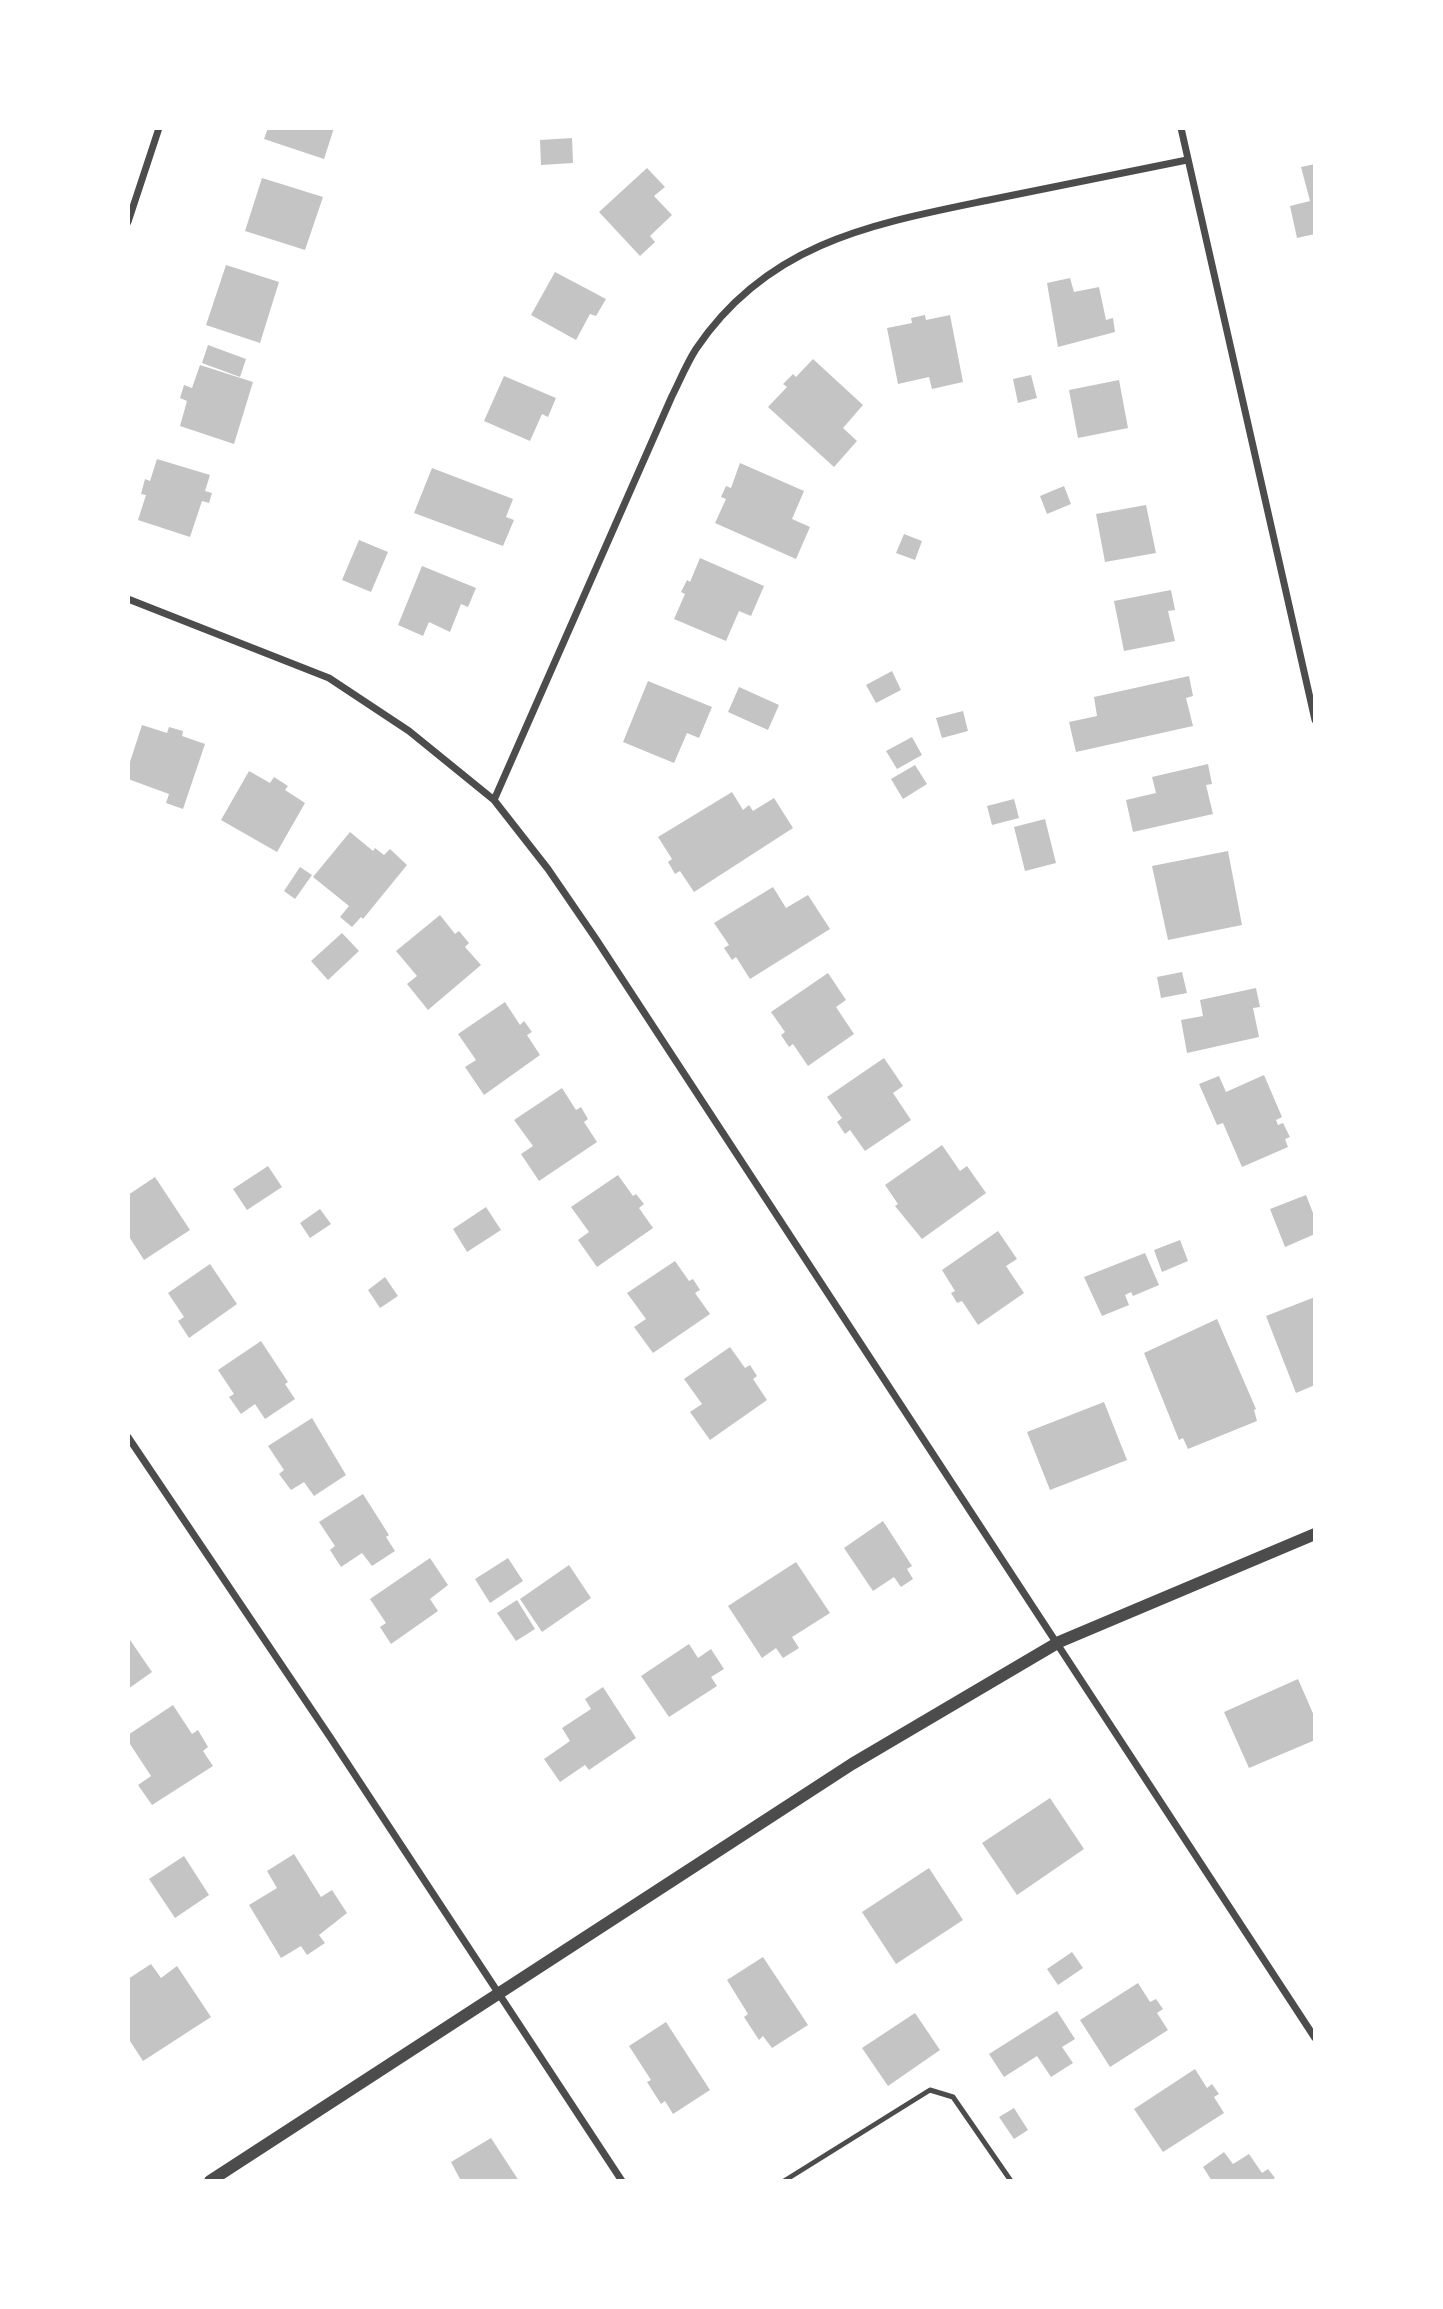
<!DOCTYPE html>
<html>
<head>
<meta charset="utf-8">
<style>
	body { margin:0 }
	#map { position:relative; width:1443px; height:2309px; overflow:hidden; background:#fff; font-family:Georgia,serif }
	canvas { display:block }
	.frame { position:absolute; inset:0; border:130px solid #fff; pointer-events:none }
</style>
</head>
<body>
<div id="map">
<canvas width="1443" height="2309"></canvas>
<div class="frame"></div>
</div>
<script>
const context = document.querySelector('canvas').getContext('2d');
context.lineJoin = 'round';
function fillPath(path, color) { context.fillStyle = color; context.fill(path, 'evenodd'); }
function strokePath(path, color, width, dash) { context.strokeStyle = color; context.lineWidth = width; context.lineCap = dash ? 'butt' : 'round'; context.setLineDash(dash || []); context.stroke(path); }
const building = new Path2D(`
	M268 128H334L324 159 264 139Z
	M572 138 573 163 541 165 540 140Z
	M1315 164V234L1297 238 1290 206 1310 201 1301 167Z
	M647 168 665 187 654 196 672 215 650 236 655 242 640 256 599 212Z
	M262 178 323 197 305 250 245 231Z
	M226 265 279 282 260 343 206 325Z
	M555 272 606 299 596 316 590 314 576 340 531 315Z
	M1070 278 1074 292 1099 287 1106 320 1113 318 1115 332 1058 347 1047 283Z
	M925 315 926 320 950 315 963 382 932 389 929 377 898 384 887 328 912 323 911 318Z
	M208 345 246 359 240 377 202 363Z
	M813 359 863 405 843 428 857 441 834 467 768 407 787 387 783 384 793 374 796 377Z
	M200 365 253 382 234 444 180 426 187 401 180 398 184 385 192 388Z
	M1031 375 1037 398 1018 403 1013 379Z
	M504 376 556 398 548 417 542 414 530 441 484 421Z
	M1119 380 1128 428 1078 438 1069 390Z
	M157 459 210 475 205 491 212 493 209 503 202 501 190 537 138 520 146 495 141 494 145 479 150 481Z
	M740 463 804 491 792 519 810 527 796 559 715 523 726 499 721 497 726 486 731 488Z
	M432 468 513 499 506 517 514 520 503 546 414 513Z
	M1064 486 1071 504 1047 514 1040 496Z
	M1146 505 1156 553 1105 562 1096 514Z
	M904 534 922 541 915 560 896 553Z
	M359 540 388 552 371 592 342 580Z
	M700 558 764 586 751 616 739 611 726 641 674 619 685 594 681 592 687 580 690 582Z
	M422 566 476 588 468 607 461 604 450 632 429 622 423 636 398 625Z
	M1171 590 1175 610 1168 611 1175 641 1124 651 1114 601Z
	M892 671 901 690 876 703 866 685Z
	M1189 676 1193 696 1186 698 1193 726 1076 752 1069 722 1097 716 1094 697Z
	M648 681 712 707 699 738 687 733 674 763 623 742Z
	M739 687 779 705 768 730 728 712Z
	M963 711 968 731 942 738 936 718Z
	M142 725 167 733 169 727 183 731 182 736 205 744 183 809 166 803 169 794 128 779V768Z
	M912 737 922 755 897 769 886 751Z
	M1208 764 1212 784 1206 785 1213 814 1133 832 1126 800 1156 793 1152 777Z
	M915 765 927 784 903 799 891 779Z
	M249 771 270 783 274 777 288 786 285 790 305 803 277 852 221 820Z
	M732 792 743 810 749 805 753 811 774 798 793 828 694 892 680 871 675 874 668 862 672 859 658 837Z
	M1014 799 1019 818 992 825 987 806Z
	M1045 819 1056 863 1025 871 1014 827Z
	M350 832 373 851 375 848 384 855 390 849 407 865 363 919 361 917 352 927 340 917 349 906 313 877Z
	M1228 851 1242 925 1168 940 1152 866Z
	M300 867 312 875 295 899 284 891Z
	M773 887 786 908 808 895 830 929 750 979 736 957 732 960 724 948 729 945 714 923Z
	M440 915 455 934 459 931 469 943 465 947 481 965 428 1010 407 984 417 976 396 951Z
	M342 933 359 951 328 980 311 961Z
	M1182 972 1187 993 1161 998 1157 977Z
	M828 973 846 1000 836 1007 854 1034 808 1066 793 1044 789 1047 781 1035 785 1032 771 1012Z
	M1256 988 1260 1007 1253 1008 1259 1037 1187 1053 1181 1020 1203 1016 1200 1000Z
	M505 1002 520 1025 524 1021 532 1032 527 1035 540 1055 484 1095 465 1067 476 1060 458 1034Z
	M884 1058 903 1086 893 1093 911 1120 865 1151 850 1130 845 1134 837 1122 842 1118 827 1097Z
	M1264 1075 1282 1117 1276 1120 1278 1125 1283 1123 1290 1137 1285 1139 1288 1147 1242 1167 1223 1123 1217 1125 1199 1084 1219 1076 1226 1092Z
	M562 1088 576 1110 581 1107 588 1119 584 1122 597 1142 539 1181 521 1154 533 1146 514 1120Z
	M942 1145 960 1171 967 1166 986 1193 922 1239 895 1206 898 1204 885 1185Z
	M268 1166 282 1187 247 1210 233 1189Z
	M618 1175 633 1196 636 1194 644 1204 639 1208 653 1228 597 1267 578 1240 589 1232 571 1207Z
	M155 1177 190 1230 144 1260 128 1235V1195Z
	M1306 1195 1315 1218V1234L1285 1247 1270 1209Z
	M486 1207 501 1230 467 1252 453 1229Z
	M320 1209 331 1224 310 1238 300 1223Z
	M998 1231 1017 1259 1006 1266 1024 1293 978 1325 962 1301 957 1303 951 1293 955 1291 942 1270Z
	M1180 1240 1188 1261 1162 1272 1154 1250Z
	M1145 1253 1159 1285 1133 1296 1131 1292 1125 1295 1129 1305 1102 1316 1084 1277Z
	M675 1261 689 1281 693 1279 700 1290 695 1293 710 1314 653 1353 634 1327 646 1319 627 1293Z
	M210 1264 237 1304 189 1338 178 1321 184 1317 168 1293Z
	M385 1277 398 1296 380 1308 368 1290Z
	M1315 1297V1385L1296 1393 1266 1316Z
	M1217 1319 1256 1409 1254 1410 1257 1421 1188 1449 1183 1438 1179 1440 1144 1353Z
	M261 1341 288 1382 285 1384 295 1399 265 1419 255 1404 241 1414 229 1397 234 1394 218 1370Z
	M730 1347 745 1368 750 1365 757 1376 753 1379 767 1400 710 1440 690 1412 702 1404 684 1379Z
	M1104 1402 1127 1460 1050 1490 1027 1432Z
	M312 1418 346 1475 314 1496 304 1482 291 1490 279 1474 284 1470 268 1446Z
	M363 1494 389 1535 386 1537 395 1551 372 1566 362 1553 341 1567 330 1550 335 1546 319 1522Z
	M883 1521 912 1566 907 1569 913 1579 901 1587 894 1577 873 1591 844 1548Z
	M430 1558 448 1585 430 1599 438 1611 391 1644 380 1627 386 1623 370 1599Z
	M508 1558 523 1581 490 1603 475 1579Z
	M796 1562 830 1613 792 1637 799 1648 783 1658 776 1648 762 1658 728 1606Z
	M569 1565 591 1598 542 1632 520 1599Z
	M517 1600 535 1629 516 1641 497 1613Z
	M128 1637 152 1672 128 1689Z
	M689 1644 698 1658 711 1649 724 1669 711 1677 717 1686 669 1717 641 1676Z
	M1298 1679 1315 1718V1740L1249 1768 1224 1712Z
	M603 1687 636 1738 589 1770 585 1765 560 1782 544 1759 570 1741 562 1728 591 1709 585 1699Z
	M173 1705 192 1734 198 1730 208 1747 203 1751 213 1766 152 1805 138 1785 151 1776 128 1741V1735Z
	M1050 1798 1084 1849 1017 1895 982 1843Z
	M294 1854 321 1897 332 1890 347 1913 319 1935 325 1943 307 1955 301 1946 281 1958 249 1905 277 1888 267 1871Z
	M184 1856 209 1895 175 1918 149 1879Z
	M929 1868 963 1920 896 1964 862 1912Z
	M1072 1952 1083 1968 1058 1985 1047 1969Z
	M763 1957 808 2025 772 2048 763 2036 759 2040 744 2017 748 2014 727 1980Z
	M151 1964 161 1978 177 1966 211 2017 143 2061 128 2038V1979Z
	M1138 1983 1150 2002 1156 1999 1163 2009 1157 2013 1168 2030 1110 2067 1080 2020Z
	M1057 2011 1075 2039 1062 2047 1073 2063 1051 2077 1037 2056 1004 2077 989 2054Z
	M915 2013 940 2050 888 2086 862 2048Z
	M666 2022 710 2090 673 2114 665 2101 661 2104 647 2082 651 2080 629 2046Z
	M1195 2069 1207 2088 1212 2084 1219 2094 1214 2097 1224 2113 1163 2152 1134 2109Z
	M1014 2108 1028 2130 1014 2139 999 2117Z
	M491 2138 519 2181H461L451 2162Z
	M1224 2152 1233 2164 1249 2154 1262 2173 1268 2169 1275 2178 1271 2181H1212L1203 2167Z`);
const service = new Path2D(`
	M784 2181 930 2090 953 2097 1011 2181`);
const minor = new Path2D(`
	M1181 128 1315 720
	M128 222 159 128
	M128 599 329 678 409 731 494 800 548 869 596 939 1315 2038
	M494 800 672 396C680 380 687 363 696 349 768 242 873 224 989 200 1055 187 1121 173 1187 160
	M128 1437 330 1737 622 2181`);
const tertiary = new Path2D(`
	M210 2181 852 1764 1059 1642 1315 1534`);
fillPath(building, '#c4c4c4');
strokePath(service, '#4c4c4c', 5);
strokePath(minor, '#4c4c4c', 7);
strokePath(tertiary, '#4c4c4c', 12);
</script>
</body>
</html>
